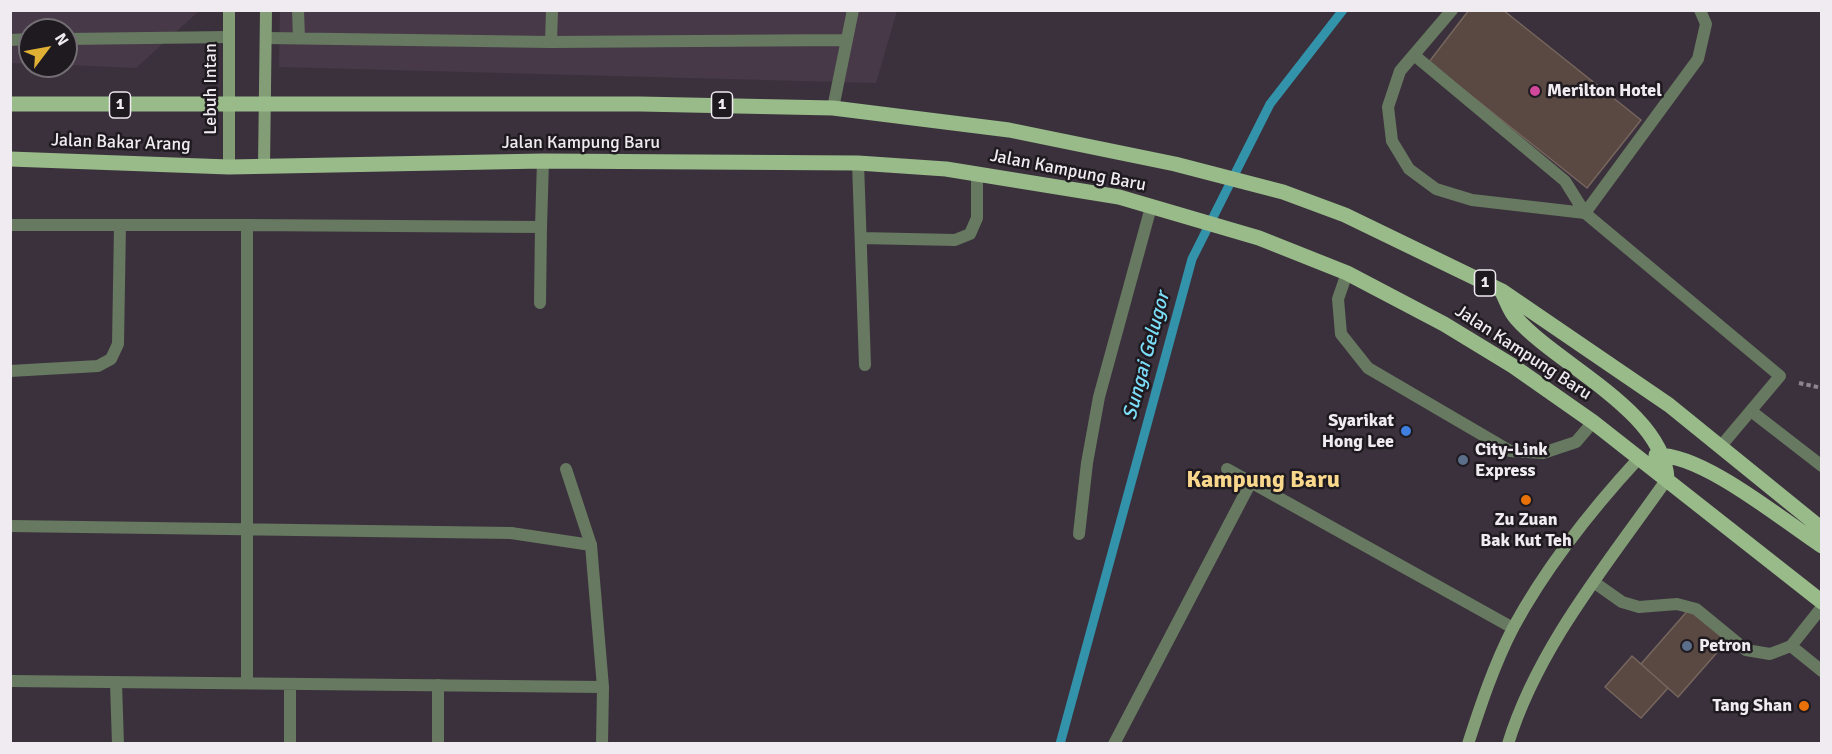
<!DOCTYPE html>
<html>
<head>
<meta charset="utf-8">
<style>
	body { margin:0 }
	#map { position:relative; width:1832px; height:754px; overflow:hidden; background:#3b313c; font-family:Signika,sans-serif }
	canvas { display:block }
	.frame { position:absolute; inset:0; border:12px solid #f0eaf1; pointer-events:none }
	.north { position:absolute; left:18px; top:18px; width:60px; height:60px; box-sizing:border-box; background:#1f1a20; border:2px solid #736d74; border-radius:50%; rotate:58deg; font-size:16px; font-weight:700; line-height:24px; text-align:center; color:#f0eaf1 }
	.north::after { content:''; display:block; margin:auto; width:21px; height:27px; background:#e0b034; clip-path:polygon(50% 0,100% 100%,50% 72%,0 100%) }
</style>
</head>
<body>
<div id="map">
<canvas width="1832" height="754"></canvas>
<div class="frame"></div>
<div class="north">N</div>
</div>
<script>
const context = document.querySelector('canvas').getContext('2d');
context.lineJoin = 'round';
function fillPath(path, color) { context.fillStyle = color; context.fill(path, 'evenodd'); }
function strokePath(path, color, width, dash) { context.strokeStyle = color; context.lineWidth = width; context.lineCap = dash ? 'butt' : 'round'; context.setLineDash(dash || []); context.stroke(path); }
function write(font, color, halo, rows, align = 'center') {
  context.font = font + ' Signika,sans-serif'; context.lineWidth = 5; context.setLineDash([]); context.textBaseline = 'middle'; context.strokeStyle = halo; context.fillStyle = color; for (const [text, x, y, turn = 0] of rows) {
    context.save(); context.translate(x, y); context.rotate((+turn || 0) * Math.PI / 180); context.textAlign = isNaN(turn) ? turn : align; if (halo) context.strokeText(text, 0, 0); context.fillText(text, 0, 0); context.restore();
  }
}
const built = new Path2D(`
	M11 11H199L136 68 66 65V30H30V64L11 63Z
	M280 11H897L876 83 279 67Z`);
const stream = new Path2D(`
	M1060 744 1192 259 1270 104 1343 10`);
const building = new Path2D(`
	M1469 10H1503L1641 120 1587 188 1429 62Z
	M1690 608 1728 640 1678 697 1641 664Z
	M1632 656 1668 688 1641 718 1605 687Z`);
const path = new Path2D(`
	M1799 383 1822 388`);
const lane = new Path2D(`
	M1452 10 1400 71 1388 107 1392 141 1409 169 1436 189 1472 200 1585 213
	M1414 55 1565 181 1585 213
	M858 163 865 365
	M1585 213 1698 59 1706 24 1700 10
	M10 225H247
	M861 238 955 240 970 234 977 218V174
	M1347 273 1338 299 1341 334 1368 368 1510 451 1543 453 1576 442 1593 422
	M540 303 541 227
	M10 371 98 366 111 359 118 344 120 225
	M1751 411 1822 466
	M511 533 591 545
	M1079 534 1087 463 1099 397 1151 207
	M1595 583 1622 602 1639 607 1677 604 1696 609 1746 650 1770 654 1791 646
	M116 683 118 744
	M438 685V744`);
const street = new Path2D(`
	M298 10 299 38
	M267 38 551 42 844 40
	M66 39 229 37
	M10 40 30 39
	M551 42 552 10
	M833 108 853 10
	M1585 213 1780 376 1721 446
	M566 469 591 545 603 687 602 744
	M1227 469 1513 628
	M10 526 511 533
	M1822 607 1791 646 1822 671
	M10 681 603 687
	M247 683V225L541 227 543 161
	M290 684V744
	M1114 744 1251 482`);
const secondary = new Path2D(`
	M229 10V167
	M264 166 266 10
	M1468 744C1481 704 1494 665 1513 628 1546 567 1592 509 1639 458
	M1508 744C1538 646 1609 562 1667 479`);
const primary = new Path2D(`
	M10 104H640L833 108 1009 130 1175 164 1283 192 1345 215 1502 291 1669 405 1822 529
	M10 159 229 167 543 161 858 163 946 169 1119 197 1259 238 1347 273 1444 324 1513 366 1593 422 1822 602
	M1503 294C1507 302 1510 312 1516 318 1557 365 1664 411 1667 479
	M1656 455C1703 454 1781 519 1822 546`);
const markers = [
	[1535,91,6,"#d1479c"],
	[1406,431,6,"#3f7fe0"],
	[1463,460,6,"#5c6f8a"],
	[1526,500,6,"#e8710a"],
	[1687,646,6,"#5c6f8a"],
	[1804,706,6,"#e8710a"]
];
const shields = [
	[120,105,21],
	[722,105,21],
	[1485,283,21]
];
const shieldNames = [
	["1",120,105],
	["1",722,105],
	["1",1485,283]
];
const streetNames = [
	["Lebuh Intan",211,89,-90],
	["Jalan Bakar Arang",121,143,2],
	["Jalan Kampung Baru",581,143],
	["Jalan Kampung Baru",1068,171,11],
	["Jalan Kampung Baru",1523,353,33]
];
const poiNames = [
	["Merilton Hotel",1547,91],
	["Syarikat",1394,421,"right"],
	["Hong Lee",1394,442,"right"],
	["City-Link",1475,450],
	["Express",1475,471],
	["Zu Zuan",1526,520,"center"],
	["Bak Kut Teh",1526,541,"center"],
	["Petron",1699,646],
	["Tang Shan",1792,706,"right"]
];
const waterNames = [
	["Sungai Gelugor",1147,356,-75]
];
const districtNames = [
	["Kampung Baru",1263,481]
];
fillPath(built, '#473948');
strokePath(stream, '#3293ab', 9);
fillPath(building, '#594942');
strokePath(building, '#76665e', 1.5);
strokePath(path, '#8d848e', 4, [4.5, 3]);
strokePath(lane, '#677960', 12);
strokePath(street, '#677960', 12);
strokePath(secondary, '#839e77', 12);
strokePath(primary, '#98bb89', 15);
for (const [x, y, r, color] of markers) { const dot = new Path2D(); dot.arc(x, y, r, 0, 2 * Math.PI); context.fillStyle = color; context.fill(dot); strokePath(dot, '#1f1a20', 2); }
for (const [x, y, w] of shields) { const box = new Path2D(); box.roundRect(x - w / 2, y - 13, w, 26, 4.5); context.fillStyle = '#1f1a20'; context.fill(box); strokePath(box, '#f0eaf1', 1.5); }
write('bold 16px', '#f0eaf1', null, shieldNames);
write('18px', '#f0eaf1', '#1f1a20', streetNames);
write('bold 18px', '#f0eaf1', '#1f1a20', poiNames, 'left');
write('italic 20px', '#7cdef8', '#1f1a20', waterNames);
write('bold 24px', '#f9d88d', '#1f1a20', districtNames);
</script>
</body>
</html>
